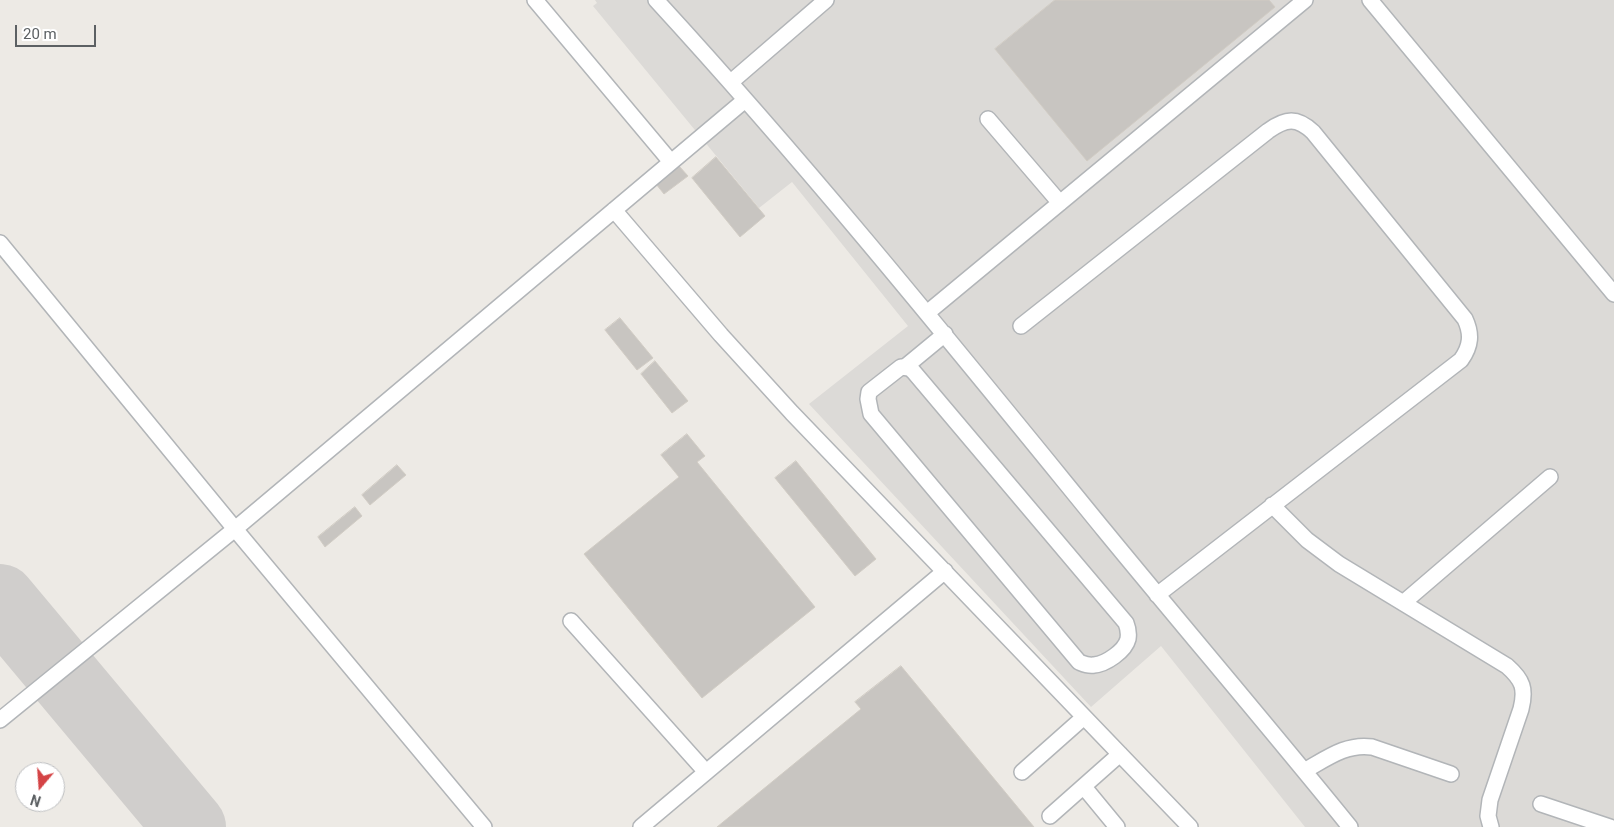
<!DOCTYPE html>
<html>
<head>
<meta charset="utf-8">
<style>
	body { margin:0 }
	#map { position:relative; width:1614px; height:827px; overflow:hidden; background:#edeae5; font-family:Roboto,sans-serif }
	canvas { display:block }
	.north { position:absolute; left:15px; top:762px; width:50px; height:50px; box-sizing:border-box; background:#fff; border:1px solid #bebfc1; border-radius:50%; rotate:198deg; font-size:14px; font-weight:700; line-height:20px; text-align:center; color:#5c6063 }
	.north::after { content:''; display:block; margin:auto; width:18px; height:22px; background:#d44345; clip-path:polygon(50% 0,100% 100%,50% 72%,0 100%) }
	.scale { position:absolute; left:15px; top:25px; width:81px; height:22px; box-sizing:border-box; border:2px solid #5c6063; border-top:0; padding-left:6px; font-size:15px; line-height:18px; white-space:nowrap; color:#5c6063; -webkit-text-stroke:4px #fff; paint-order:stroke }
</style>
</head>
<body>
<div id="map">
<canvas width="1614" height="827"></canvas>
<div class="north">N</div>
<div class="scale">20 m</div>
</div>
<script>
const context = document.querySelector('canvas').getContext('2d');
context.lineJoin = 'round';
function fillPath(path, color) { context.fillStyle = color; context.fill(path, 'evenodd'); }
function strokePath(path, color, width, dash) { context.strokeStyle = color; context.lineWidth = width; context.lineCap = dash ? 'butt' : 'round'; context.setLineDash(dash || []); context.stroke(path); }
const industrial = new Path2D(`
	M595 0H1614V827H1305L1161 646 1091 707 809 404 908 326 792 182 759 208 593 6 597 3Z`);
const taxiway = new Path2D(`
	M0 600 190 827`);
const building = new Path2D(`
	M1055 0H1269L1275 7 1087 161 995 49Z
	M716 157 765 216 740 237 692 178Z
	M679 166 688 176 664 194 656 184Z
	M620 318 653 358 637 370 605 330Z
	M655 361 688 401 672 413 641 374Z
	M687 434 705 456 697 462 815 607 702 698 584 554 679 477 661 455Z
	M796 461 876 559 855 576 775 478Z
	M397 465 406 475 370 505 362 495Z
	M355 507 362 516 325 547 318 537Z
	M901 666 1034 827H717L861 709 855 702Z`);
const lane = new Path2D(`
	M535 0 671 162
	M656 0C813 171 958 351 1104 530 1186 630 1269 727 1350 827
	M1370 0 1614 294
	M731 82 826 0
	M988 119 1060 203
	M614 210 721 335 792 413 1190 827
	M0 243 235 529 484 827
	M927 313 1305 0
	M1021 326 1268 131C1286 118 1297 117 1313 132L1465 319C1472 334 1471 346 1461 360L1157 595
	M901 367 909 368 913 371 1126 623C1128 628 1129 633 1128 639 1125 651 1106 664 1094 665 1088 666 1084 664 1079 662L871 414 868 399 869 392Z
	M905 367 945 334
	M1272 505 1307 540 1339 564 1507 666C1523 680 1526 689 1521 709L1490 800 1488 816 1491 827
	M1403 603 1550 477
	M571 621 706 772
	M0 720 235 529 745 100
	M1304 771C1326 759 1346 743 1372 747L1451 774
	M1022 772 1084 717
	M1084 787 1117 827
	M1541 804 1610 827
	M1050 816 1120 754
	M641 827 945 571`);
fillPath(industrial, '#dcdad7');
strokePath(taxiway, '#d0cecc', 72);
fillPath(building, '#c8c5c1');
strokePath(building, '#d1ccc4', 1);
strokePath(lane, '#b2b5b8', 18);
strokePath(lane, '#fff', 15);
</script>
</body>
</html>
